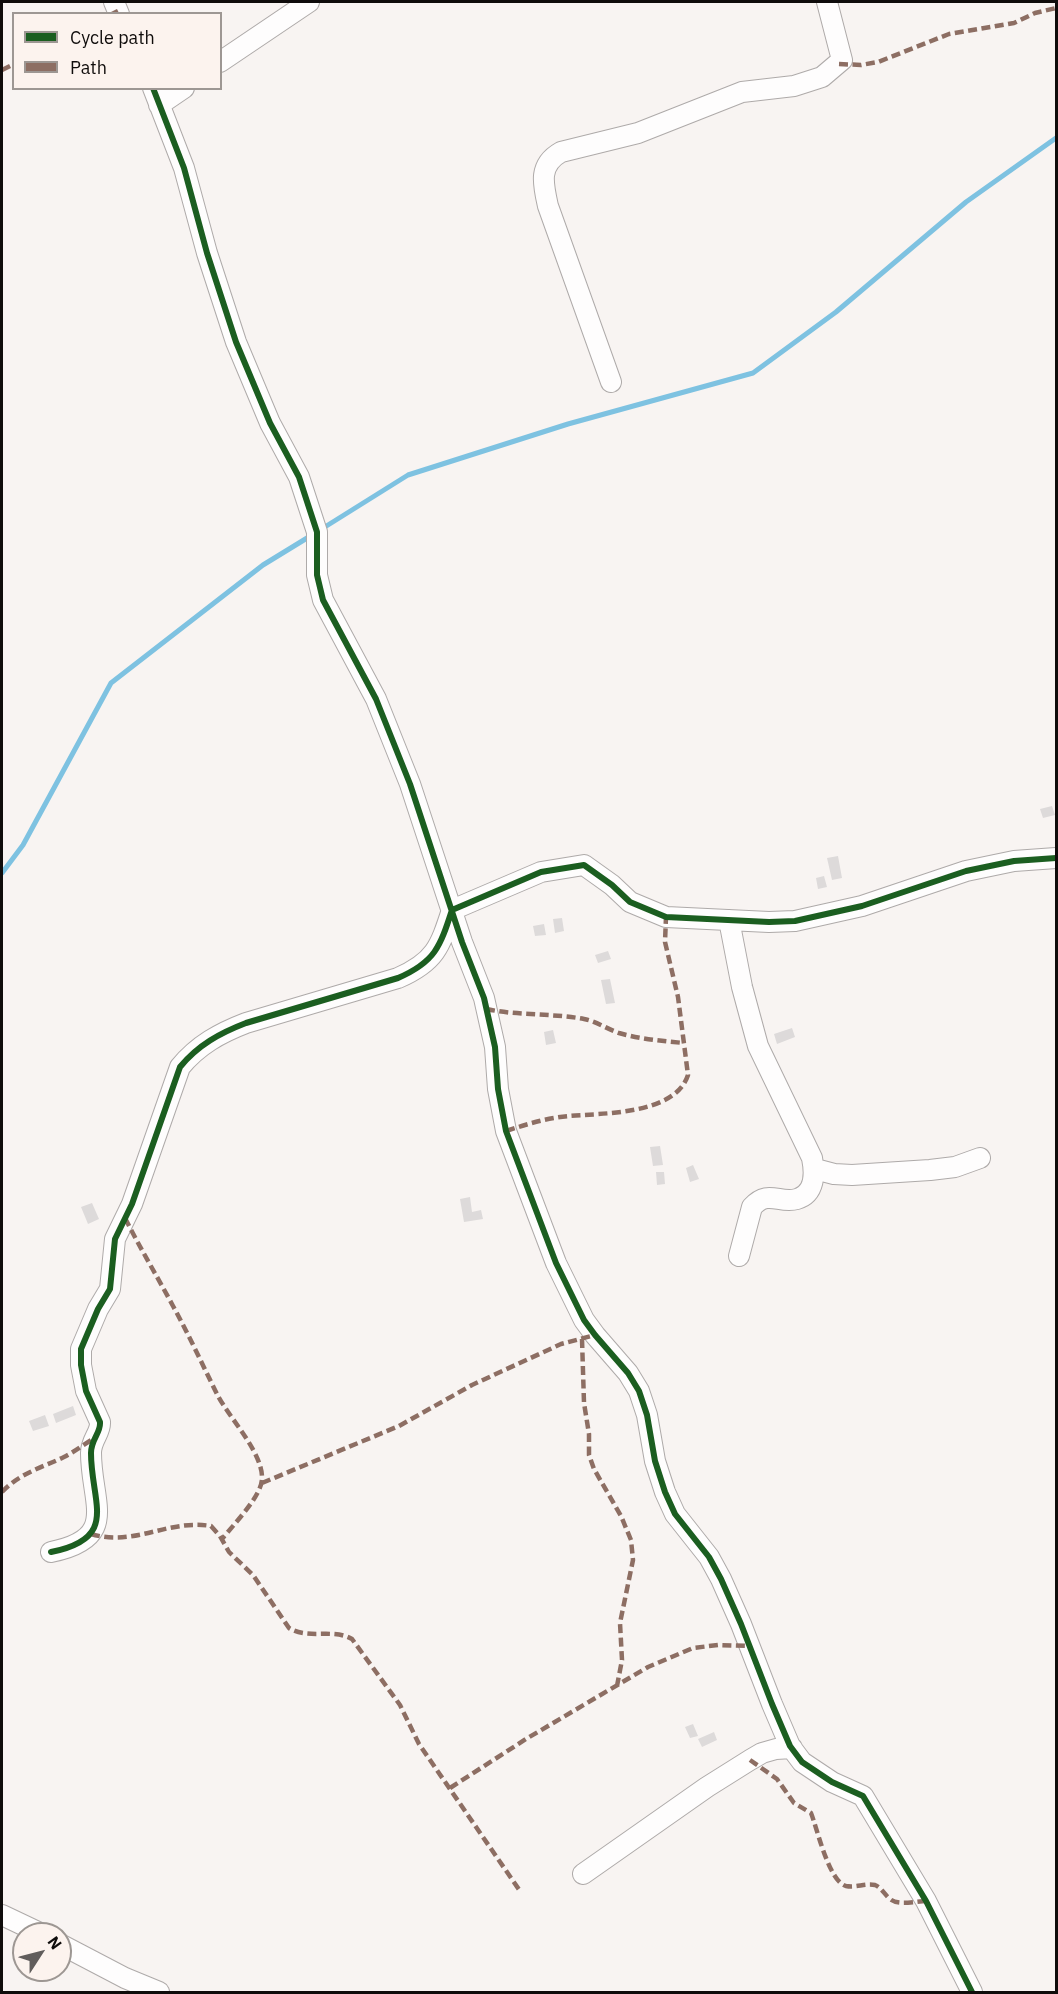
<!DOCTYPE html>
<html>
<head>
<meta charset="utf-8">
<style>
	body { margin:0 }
	#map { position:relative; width:1058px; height:1994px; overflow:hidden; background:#f8f4f2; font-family:"IBM Plex Sans",sans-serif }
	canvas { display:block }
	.frame { position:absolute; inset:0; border:3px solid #0f0c0b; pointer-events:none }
	.legend { position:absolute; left:12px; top:12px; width:210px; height:78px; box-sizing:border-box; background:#fcf3ee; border:2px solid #9d9793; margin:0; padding:8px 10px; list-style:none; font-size:18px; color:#0f0c0b }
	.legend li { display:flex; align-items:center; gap:12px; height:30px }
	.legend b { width:30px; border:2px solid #9d9793 }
	.north { position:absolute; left:12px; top:1922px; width:60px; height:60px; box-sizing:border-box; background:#fcf3ee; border:2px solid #9d9793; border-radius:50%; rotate:54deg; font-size:16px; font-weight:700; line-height:24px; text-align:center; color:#0f0c0b }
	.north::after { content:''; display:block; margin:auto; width:21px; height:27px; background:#615d5c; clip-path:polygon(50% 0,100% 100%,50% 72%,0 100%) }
</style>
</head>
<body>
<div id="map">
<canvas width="1058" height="1994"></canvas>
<div class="frame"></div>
<ul class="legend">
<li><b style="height:8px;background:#1b5e20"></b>Cycle path</li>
<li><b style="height:8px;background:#8d6e63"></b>Path</li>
</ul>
<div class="north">N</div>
</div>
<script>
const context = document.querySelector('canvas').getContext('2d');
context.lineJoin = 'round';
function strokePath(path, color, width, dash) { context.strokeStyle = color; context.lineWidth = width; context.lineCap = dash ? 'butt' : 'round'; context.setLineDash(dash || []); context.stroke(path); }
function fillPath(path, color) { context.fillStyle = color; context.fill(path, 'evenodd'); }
const stream = new Path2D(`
	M320 530 408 475 568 424 753 373 836 312 966 202 1056 138
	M2 873 23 845 111 683 263 565 312 535`);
const building = new Path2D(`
	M1052 806 1055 815 1043 818 1040 809Z
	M838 856 842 878 832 880 827 858Z
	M824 876 827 887 818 889 816 878Z
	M562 918 564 931 555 933 553 919Z
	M544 924 546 935 535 936 533 926Z
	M608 951 611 959 598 963 595 955Z
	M610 979 615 1003 606 1004 601 980Z
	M792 1028 795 1037 777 1044 774 1034Z
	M553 1030 556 1043 546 1045 544 1032Z
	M660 1146 663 1165 653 1166 650 1147Z
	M693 1165 699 1179 690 1182 686 1168Z
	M656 1172H664L665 1184 657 1185Z
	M470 1197 472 1212 481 1210 483 1219 464 1222 460 1199Z
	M92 1203 99 1219 88 1224 81 1207Z
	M73 1406 76 1415 56 1423 53 1414Z
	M45 1415 49 1426 33 1431 29 1421Z
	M693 1724 698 1736 690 1738 685 1727Z
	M714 1732 717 1740 702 1747 698 1739Z`);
const minor = new Path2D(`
	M114 2 119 14
	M220 62 309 2
	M153 88 184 168 207 253 236 342 270 423 299 477 317 532V575L323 600 376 699 410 784 462 942 484 998 495 1047 498 1089 506 1131 556 1263 584 1320 595 1335 628 1373 639 1391 647 1415 655 1461 665 1492 675 1514 709 1557 721 1579 741 1624 772 1704 790 1746 802 1762 832 1782 863 1796 926 1901 972 1992
	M159 105 184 88
	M611 382 548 206C543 184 538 165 561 152L638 133 742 92 794 86 822 77 842 60 827 2
	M729 920 742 987 758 1046 812 1158C815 1173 815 1194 797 1199 779 1204 768 1189 752 1207L739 1256
	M815 1169 834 1174 852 1175 930 1170 955 1167 980 1158
	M51 1552C120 1538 91 1503 91 1453 91 1439 101 1433 100 1422L86 1391 81 1365V1349L98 1309 110 1289 115 1239 132 1204 180 1067C198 1045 220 1033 246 1023L398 978C435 962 440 947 452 910L541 872 584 865 612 885 630 902 666 917 769 922 795 921 862 906 966 871 1014 861 1056 858
	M583 1874 707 1787 750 1760 762 1753 776 1749 792 1748
	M2 1915 42 1934
	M60 1944 125 1978 159 1992`);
const quiet = new Path2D(`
	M112 14 118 11
	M839 64 861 65 878 62 949 34 1014 23 1035 13 1056 8
	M2 70 14 64
	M486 1009C519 1016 552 1013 584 1019 596 1021 607 1029 619 1033 640 1039 662 1041 684 1043
	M506 1131C527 1124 547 1118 569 1116 603 1113 675 1115 688 1075L678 997 665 942 666 917
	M125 1218C140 1248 157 1276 173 1306 189 1335 203 1366 218 1396 231 1420 263 1453 262 1479 261 1497 233 1525 222 1539
	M582 1339 584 1403 589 1434V1455L594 1469 621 1516 631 1540 633 1560 620 1623 622 1660 617 1686
	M262 1483 399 1426 472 1385 561 1344 595 1335
	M2 1492C20 1473 41 1468 64 1457 74 1452 83 1445 93 1439
	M91 1534C135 1547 167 1519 211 1526L220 1536 229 1552 253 1575 289 1628C308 1640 333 1628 352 1639L400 1705 419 1744 520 1891
	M750 1760 777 1779 794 1803 811 1813C817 1828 829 1882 846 1886 856 1888 865 1883 875 1885 882 1888 884 1894 890 1899 898 1906 916 1901 926 1901
	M450 1788 526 1739 648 1667 693 1648 718 1645 749 1646`);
const cycleway = new Path2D(`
	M153 88 184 168 207 253 236 342 270 423 299 477 317 532V575L323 600 376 699 410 784 462 942 484 998 495 1047 498 1089 506 1131 556 1263 584 1320 595 1335 628 1373 639 1391 647 1415 655 1461 665 1492 675 1514 709 1557 721 1579 741 1624 772 1704 790 1746 802 1762 832 1782 863 1796 926 1901 972 1992
	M51 1552C120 1538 91 1503 91 1453 91 1439 101 1433 100 1422L86 1391 81 1365V1349L98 1309 110 1289 115 1239 132 1204 180 1067C198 1045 220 1033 246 1023L398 978C435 962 440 947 452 910L541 872 584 865 612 885 630 902 666 917 769 922 795 921 862 906 966 871 1014 861 1056 858`);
strokePath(stream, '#7ec2e1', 5);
fillPath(building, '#dddada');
strokePath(minor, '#aeaaa9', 22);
strokePath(minor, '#fefdfd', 20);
strokePath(quiet, '#8d6e63', 4.5, [9, 4.5]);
strokePath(cycleway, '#1b5e20', 6);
</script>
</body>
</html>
